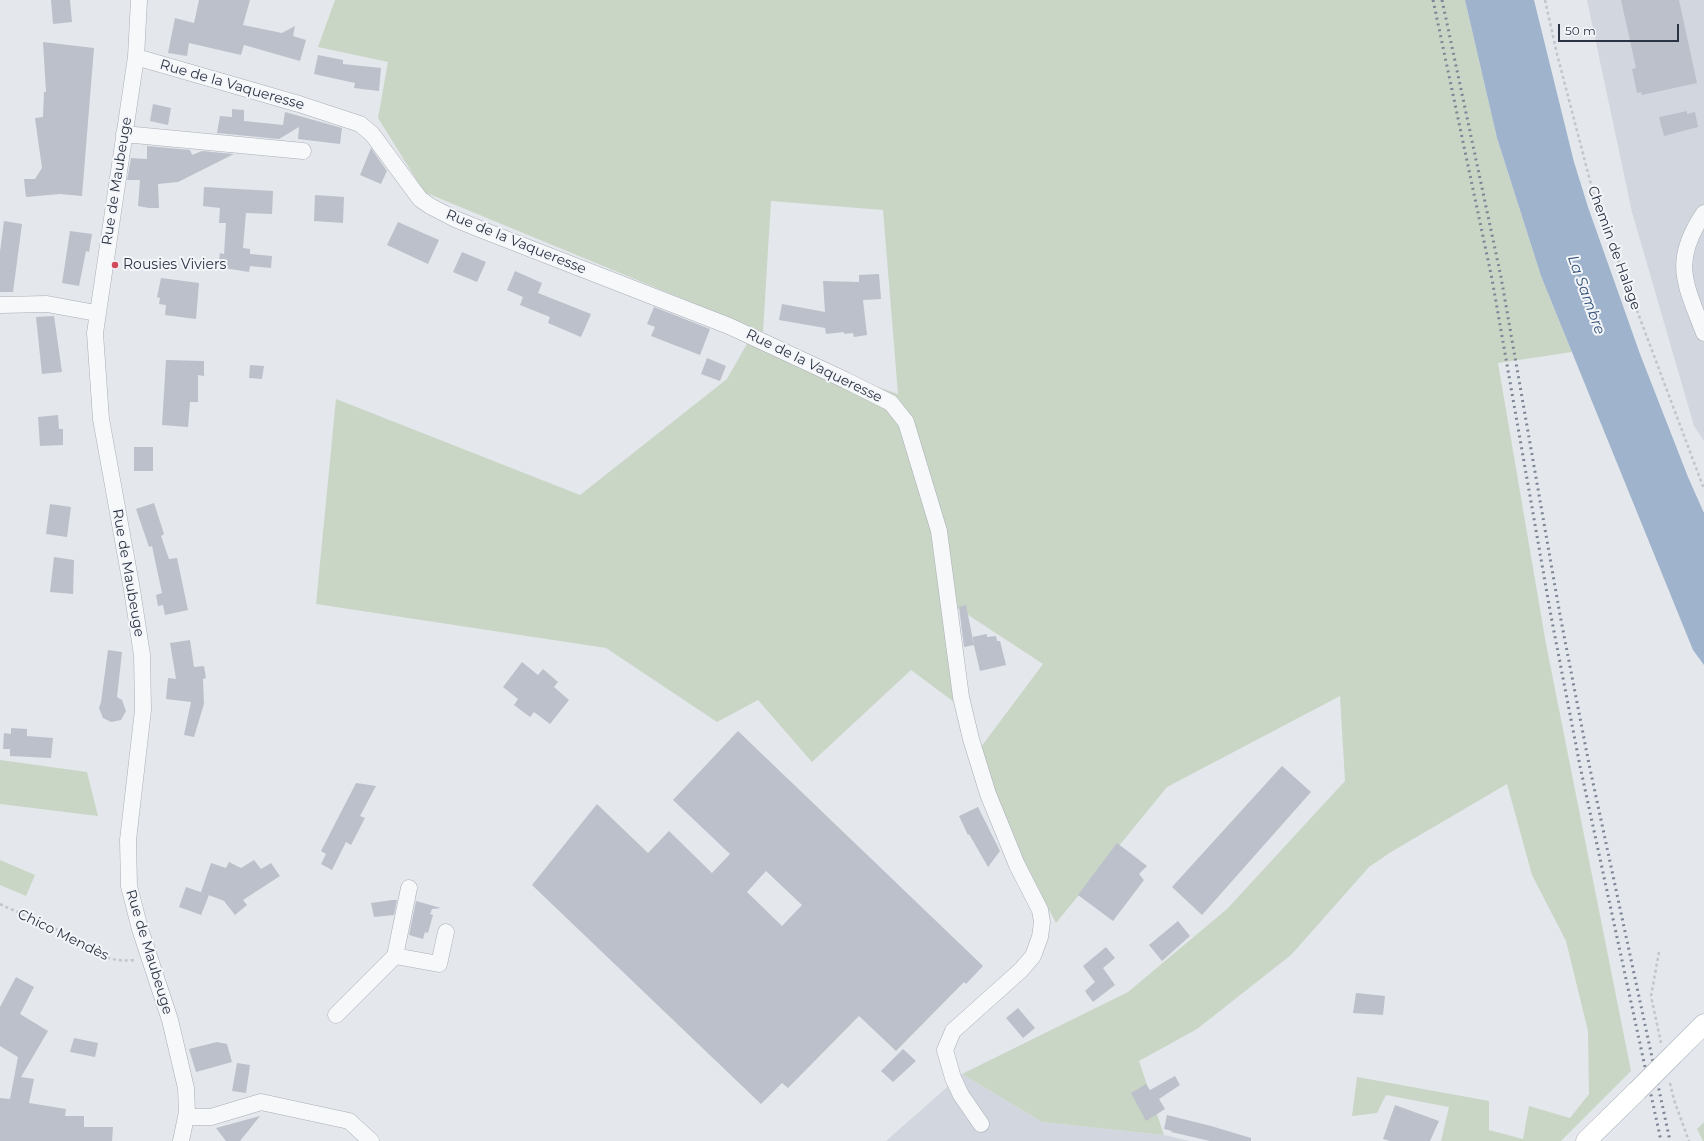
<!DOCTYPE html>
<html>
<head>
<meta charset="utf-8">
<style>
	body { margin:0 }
	#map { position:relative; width:1704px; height:1141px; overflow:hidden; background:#e4e7ec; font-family:Montserrat,sans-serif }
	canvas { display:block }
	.scale { position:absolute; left:1558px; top:24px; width:121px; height:18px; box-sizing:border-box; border:2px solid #2b3445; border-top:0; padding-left:5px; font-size:12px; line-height:14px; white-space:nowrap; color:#2b3445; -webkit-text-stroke:3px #f4f6f9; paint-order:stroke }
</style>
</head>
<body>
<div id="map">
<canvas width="1704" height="1141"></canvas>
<div class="scale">50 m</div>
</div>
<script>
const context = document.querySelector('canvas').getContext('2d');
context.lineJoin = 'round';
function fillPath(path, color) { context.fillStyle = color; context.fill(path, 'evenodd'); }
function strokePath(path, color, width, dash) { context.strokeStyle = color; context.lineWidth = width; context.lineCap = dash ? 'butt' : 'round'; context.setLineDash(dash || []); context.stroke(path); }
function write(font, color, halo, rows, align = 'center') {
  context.font = font + ' Montserrat,sans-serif'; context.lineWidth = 4; context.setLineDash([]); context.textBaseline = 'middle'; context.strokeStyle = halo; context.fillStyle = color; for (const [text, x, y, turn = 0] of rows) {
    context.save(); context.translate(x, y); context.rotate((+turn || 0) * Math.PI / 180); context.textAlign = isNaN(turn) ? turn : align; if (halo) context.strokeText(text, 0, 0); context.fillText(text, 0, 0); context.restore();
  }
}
const built = new Path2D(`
	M1587 0H1704V441L1694 426 1632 212Z
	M962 1074 1042 1122 1164 1135 1190 1141H886Z`);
const green = new Path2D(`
	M335 0H1465L1497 138 1541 276 1572 352 1498 363 1546 644 1631 1071 1561 1141H1441L1449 1107 1386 1095 1377 1113 1352 1116 1357 1077 1489 1101V1130L1523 1139 1529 1106 1570 1118 1589 1094 1588 1031 1566 941 1532 875 1507 784 1391 852 1369 867 1291 955 1197 1029 1139 1061 1164 1135 1042 1122 962 1074 1128 992 1227 909 1345 781 1340 696 1167 787 1056 923 1008 833 981 747 1043 664 956 607 954 702 911 670 812 762 758 700 717 722 606 648 316 604 336 399 580 495 727 379 748 342 898 394 883 210 771 201 763 332 424 192 378 118 388 62 318 47Z
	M0 760 87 772 98 816 0 804Z
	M0 860 35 875 26 896 0 885Z
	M1704 1122V1141H1703L1697 1129Z`);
const water = new Path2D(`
	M1465 0H1534L1574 162 1588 207 1640 354 1688 477 1704 513V665L1693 650 1541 276 1497 138Z`);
const building = new Path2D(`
	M51 0H70L72 22 53 24Z
	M199 0H250L243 25 282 33 295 26 293 36 306 40 300 61 244 45 241 55 189 43 187 56 168 53 175 18 194 23Z
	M1621 0H1679L1697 83 1642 95 1641 92 1637 93 1632 69 1636 68Z
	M43 42 94 48 82 196 60 194 26 197 24 179H35L42 168 35 118 43 117 44 92H46Z
	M318 55 343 60V64L381 68 379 91 354 88 355 83 314 74Z
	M153 104 171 108 168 125 150 121Z
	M232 109 244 110V121L283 125 285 112 342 128 340 144 298 139 299 127 279 139 217 133 220 116 232 117Z
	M1687 111V114L1695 112 1698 127 1664 136 1659 117Z
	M147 146 190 150 192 155 202 151 234 154 178 182 158 184 159 208H149L138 206 140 180H127L131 158 147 159Z
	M371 148 387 171 381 184 360 175Z
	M204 187 273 191 272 214 246 213 243 248 250 249V254L272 256 271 268 250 266 249 272 218 267 220 253 224 254 226 223H219L220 208 203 206Z
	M315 195 344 197 343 223 314 221Z
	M4 221 22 224 13 292H0V252Z
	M398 222 439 240 428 264 387 245Z
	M70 231 92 234 89 252 86 251 79 286 62 283Z
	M462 252 486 262 477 282 453 272Z
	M515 271 542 283 538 293 591 314 581 337 548 323 550 317 520 305 523 297 507 290Z
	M879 274 881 299 863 300 867 335 854 337 853 333 844 334V332L826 334 825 328 779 320 782 304 825 312 823 281 859 282V275Z
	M161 278 199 283 196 319 165 315 166 305 159 304 160 298 157 297Z
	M654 307 710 329 700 355 651 336 655 327 647 324Z
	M54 316 62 372 42 374 36 317Z
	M707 358 726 366 720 381 701 374Z
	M166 360 204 361V376L198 375V402H190L188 427 162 425Z
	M250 365 264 366 262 379 249 378Z
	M58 415 59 429H63V445L40 446 38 417Z
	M134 447H153V471H134Z
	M154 503 164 534 161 536 169 559 177 558 188 610 165 615 163 605 158 606 156 595 162 593 152 546 149 547 136 509Z
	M50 504 71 507 67 537 46 534Z
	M54 557 74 560 73 594 50 592Z
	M966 605 974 645 964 647 959 607Z
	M987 634V637L996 636 997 641H1000L1006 665 980 671 972 637Z
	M190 640 194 667 204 666 206 678 203 679 204 704 194 737 184 735 191 702 166 699 168 678 176 679 170 643Z
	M108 650 122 652 117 697 122 700 126 711 121 720 111 722 103 718 99 708 101 702Z
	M522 662 538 675 543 669 558 682 554 687 569 700 550 724 534 712 530 717 514 705 518 699 503 687Z
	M11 728 27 729V736L53 738 51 758 10 756V749H3L4 733 11 734Z
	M738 731 983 966 966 984 964 982 896 1051 859 1016 788 1088 782 1083 761 1104 532 885 597 804 648 853 669 831 712 873 730 854 673 800ZM766 871 802 905 782 926 747 892Z
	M1282 766 1311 792 1202 915 1172 887Z
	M356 783 376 786 360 816 365 818 351 845 346 842 332 870 321 864 326 854 321 851Z
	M978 807 1000 851 988 867 969 834 968 835 959 816Z
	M1117 843 1147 866 1139 874 1144 880 1113 921 1078 895Z
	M254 860 261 869 271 863 280 876 243 900 247 905 235 915 224 901 201 892 211 863 226 868 229 862 241 868Z
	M186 887 209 895 201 915 179 907Z
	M392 900H397L394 915 374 917 371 903Z
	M416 901 441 908 432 909 430 914 433 915 428 933 425 932 423 939 409 935Z
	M1178 921 1190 936 1162 961 1149 945Z
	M1106 947 1115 958 1103 968 1115 985 1093 1002 1085 991 1095 982 1083 966Z
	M16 977 34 987 20 1014 48 1031 21 1077 34 1079 29 1103 66 1109 65 1116H84V1127H113L112 1141H0V1098L10 1099 18 1057 0 1046V1007Z
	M1356 993 1385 996 1383 1015 1353 1013Z
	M1018 1008 1035 1028 1023 1038 1006 1018Z
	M74 1038 98 1043 95 1057 70 1052Z
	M217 1042 227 1044 232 1062 196 1072 189 1049Z
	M903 1049 916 1061 893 1082 881 1071Z
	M237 1063 250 1065 246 1093 232 1091Z
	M1175 1076 1180 1085 1159 1099 1165 1109 1146 1121 1131 1093 1146 1084 1150 1090Z
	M1395 1105 1439 1121 1430 1141H1390L1383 1139Z
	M1167 1115 1211 1126 1251 1138V1141H1210L1171 1132 1172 1131 1164 1129Z
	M260 1116 240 1141H226L216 1128Z`);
const path = new Path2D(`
	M1545 0 1557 54 1594 196 1704 489
	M0 904C23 915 47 924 70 936 95 949 102 963 134 960
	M1659 952 1651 996 1661 1043
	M1670 1083 1674 1100 1689 1141`);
const minor = new Path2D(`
	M139 0 136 57 95 333 101 419 132 590 142 655 143 710 128 840 129 886 140 929 170 1020 186 1088 187 1112 181 1141
	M136 57 299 104 360 124 372 134 420 199 430 206 455 219 485 231 729 326 845 380 891 403 906 422 939 531 961 697 971 739 988 794 1017 865 1040 910 1042 922 1040 937 1033 956 1021 970 953 1031 945 1050 953 1078 961 1095 981 1124
	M124 134 303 151
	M1704 213C1671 262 1685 283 1704 333
	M0 305 47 304 96 313
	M395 956 439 964 446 932
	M336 1015 395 956 409 888
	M186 1117H211L261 1102 349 1121 371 1141`);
const major = new Path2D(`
	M1674 1054 1704 1024
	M1586 1141 1637 1091`);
const rail = new Path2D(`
	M1433 0 1492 279 1551 616 1580 766 1661 1141
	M1442 0 1501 277 1560 615 1589 764 1670 1141`);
const majorBridge = new Path2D(`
	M1637 1091 1674 1054`);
const markers = [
	[115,265,4,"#d1495b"]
];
const streetNames = [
	["Rue de la Vaqueresse",232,85,16],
	["Rue de Maubeuge",117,181,-81],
	["Rue de la Vaqueresse",516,242,22],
	["Chemin de Halage",1614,248,70],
	["Rue de la Vaqueresse",814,366,26],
	["Rue de Maubeuge",128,573,80],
	["Chico Mendès",63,935,26],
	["Rue de Maubeuge",149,952,73]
];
const poiNames = [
	["Rousies Viviers",123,265]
];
const waterNames = [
	["La Sambre",1586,295,70]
];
fillPath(built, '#d2d6de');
fillPath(green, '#c9d6c5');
fillPath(water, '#9fb4cc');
fillPath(building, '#bbc0ca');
strokePath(minor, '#a9aeb7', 17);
strokePath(major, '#a3abb8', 21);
strokePath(path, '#c2c5cb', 2.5, [3, 3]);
strokePath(minor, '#f7f8fa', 16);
strokePath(major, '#fff', 20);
strokePath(rail, '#7d8696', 3, [2, 4]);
strokePath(majorBridge, '#a3abb8', 21, []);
strokePath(majorBridge, '#fff', 20);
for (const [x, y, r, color] of markers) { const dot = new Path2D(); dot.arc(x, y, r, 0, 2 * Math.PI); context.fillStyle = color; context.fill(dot); strokePath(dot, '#f4f6f9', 1.5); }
write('14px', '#2b3445', '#f4f6f9', streetNames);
write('14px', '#2b3445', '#f4f6f9', poiNames, 'left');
write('italic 15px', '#34527a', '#f4f6f9', waterNames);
</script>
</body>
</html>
